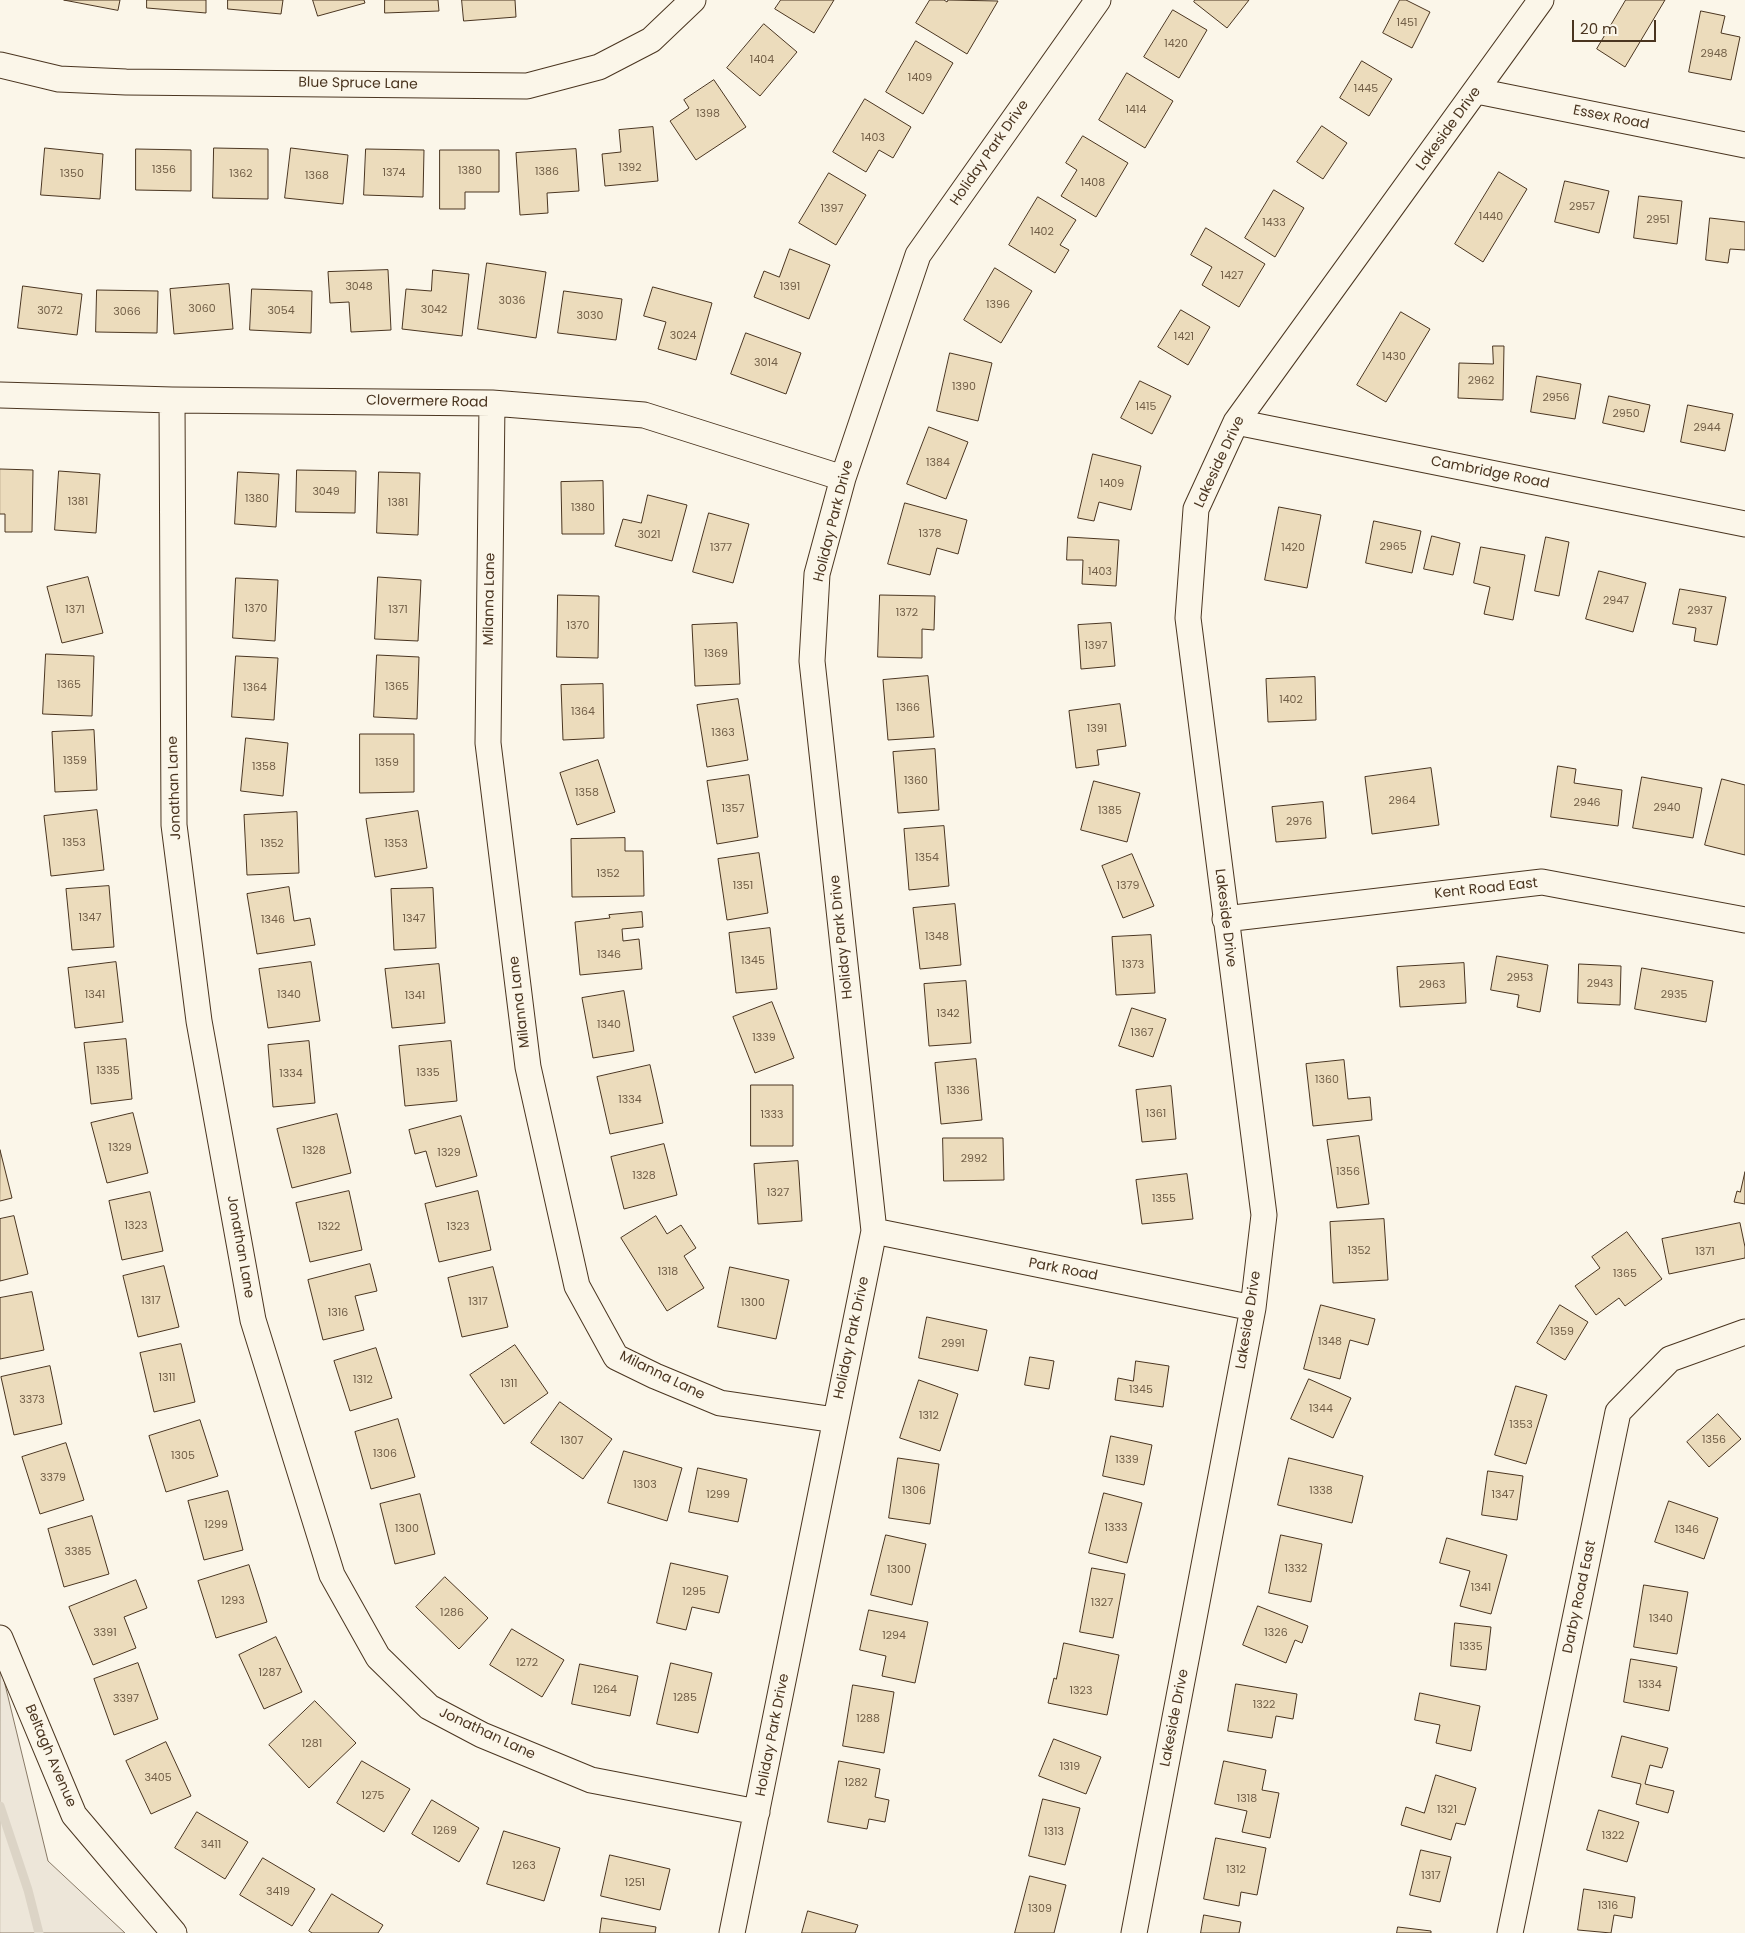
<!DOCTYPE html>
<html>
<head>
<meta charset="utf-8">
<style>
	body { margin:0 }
	#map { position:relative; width:1745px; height:1933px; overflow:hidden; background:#fbf6e9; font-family:Poppins,sans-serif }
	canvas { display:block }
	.scale { position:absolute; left:1572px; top:20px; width:84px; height:22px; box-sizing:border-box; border:2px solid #4a3520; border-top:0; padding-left:6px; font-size:15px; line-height:18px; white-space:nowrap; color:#4a3520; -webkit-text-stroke:4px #fbf6e9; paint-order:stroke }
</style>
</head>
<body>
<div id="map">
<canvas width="1745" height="1933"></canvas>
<div class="scale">20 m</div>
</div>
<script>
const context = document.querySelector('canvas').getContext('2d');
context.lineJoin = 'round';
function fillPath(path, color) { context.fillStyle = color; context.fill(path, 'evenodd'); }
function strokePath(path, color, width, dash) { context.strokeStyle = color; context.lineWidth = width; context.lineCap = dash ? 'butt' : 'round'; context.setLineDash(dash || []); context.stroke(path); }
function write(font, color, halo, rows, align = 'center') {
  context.font = font + ' Poppins,sans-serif'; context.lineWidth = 4; context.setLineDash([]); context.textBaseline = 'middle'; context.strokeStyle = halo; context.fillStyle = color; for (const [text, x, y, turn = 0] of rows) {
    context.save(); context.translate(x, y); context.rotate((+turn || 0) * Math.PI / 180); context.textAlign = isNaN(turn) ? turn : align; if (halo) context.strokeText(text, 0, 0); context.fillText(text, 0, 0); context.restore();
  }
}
const green = new Path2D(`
	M0 1664 48 1861 125 1933H0Z`);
const stream = new Path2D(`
	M0 1806 28 1890 39 1933`);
const building = new Path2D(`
	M64 0H120L118 10Z
	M147 0H206V13L147 8Z
	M228 0H283L281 14 228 9Z
	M313 0H364L365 3 318 16Z
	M385 0H438L439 11 385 13Z
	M462 0H515L516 17 464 21Z
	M781 0H834L814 33 775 9Z
	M930 0H944L947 2 948 0 998 1 967 54 916 23Z
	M1195 0H1249L1227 28 1194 2Z
	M1400 0H1406L1430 12 1412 48 1383 33Z
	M1626 0H1665L1625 67 1597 49Z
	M1173 10 1207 30 1179 78 1144 57Z
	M1701 11 1725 16 1721 33 1740 37 1731 80 1689 72Z
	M764 24 797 52 760 96 727 68Z
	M916 41 953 63 923 114 886 92Z
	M1362 61 1392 79 1369 116 1340 98Z
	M1127 73 1173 101 1145 148 1099 120Z
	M714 80 746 127 696 160 670 121 689 108 684 100Z
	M865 99 911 127 893 158 879 150 866 172 833 152Z
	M1322 126 1347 143 1323 179 1297 162Z
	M653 127 658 181 605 186 602 154 621 152 619 130Z
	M1083 136 1128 163 1096 217 1061 196 1077 170 1066 163Z
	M45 148 103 154 100 199 41 195Z
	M214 148 268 149V199L213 198Z
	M291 148 348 155 343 204 285 198Z
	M136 149 191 150V191L136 190Z
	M366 149 424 150 423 197 364 195Z
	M576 149 579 191 547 193 548 213 520 215 516 153Z
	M440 150H499V192H465V209H440Z
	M1499 172 1527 189 1483 262 1455 244Z
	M829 173 866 195 836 245 799 223Z
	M1565 181 1609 191 1599 233 1555 222Z
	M1274 190 1304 208 1275 257 1245 238Z
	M1639 196 1682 201 1677 244 1634 238Z
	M1038 197 1076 220 1060 245 1069 250 1055 273 1009 245Z
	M1710 218 1745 222V250L1730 249 1728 263 1706 260Z
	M1206 228 1265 264 1239 307 1202 285 1212 267 1191 255Z
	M790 249 830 265 809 319 754 297 764 271 779 277Z
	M487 263 546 272 536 338 478 329Z
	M995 268 1032 291 1001 343 964 320Z
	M388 270 391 330 351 332 349 302 330 303 328 272Z
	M433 270 469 274 462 336 402 329 406 289 431 291Z
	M229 284 233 329 174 334 170 289Z
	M23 286 82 294 77 335 18 328Z
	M653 287 712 303 696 360 658 349 666 322 644 316Z
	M252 289 312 291 311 333 250 330Z
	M97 290 158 291 157 333 96 332Z
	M564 291 622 299 616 340 558 333Z
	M1181 310 1210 327 1188 365 1158 347Z
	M1401 312 1430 329 1386 402 1357 385Z
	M746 333 801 353 786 394 731 374Z
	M1493 346H1504L1503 400 1458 398 1459 363 1493 364Z
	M950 353 992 363 978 421 937 411Z
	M1537 376 1581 384 1575 419 1531 412Z
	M1140 381 1171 396 1152 434 1121 418Z
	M1609 396 1650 405 1644 432 1603 423Z
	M1688 405 1733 414 1725 451 1681 442Z
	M929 427 968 442 946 499 907 484Z
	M1093 454 1141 466 1131 510 1099 502 1094 521 1078 518Z
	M0 469 33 470 32 532H5V514H0Z
	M297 470 356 471 355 513 296 512Z
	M59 471 100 474 96 533 55 530Z
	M238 472 279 474 276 527 235 524Z
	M379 472 420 473 418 535 377 533Z
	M603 481 604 534H562L561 482Z
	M648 495 687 505 672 561 615 546 623 519 641 523Z
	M905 503 967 520 958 554 937 548 930 575 888 564Z
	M1279 507 1321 515 1307 588 1265 580Z
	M709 513 749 524 733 583 693 572Z
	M1374 521 1421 531 1412 573 1366 563Z
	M1432 536 1460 543 1453 575 1424 569Z
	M1068 537 1119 540 1116 586 1082 584 1083 560H1067Z
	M1546 537 1569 542 1559 596 1535 591Z
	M1481 547 1525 555 1513 620 1484 614 1490 587 1474 583Z
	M1599 571 1646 583 1633 632 1586 619Z
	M88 577 103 633 62 643 47 587Z
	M378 577 421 580 418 641 375 639Z
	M236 578 278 580 275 641 233 638Z
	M1680 589 1726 597 1717 645 1694 641 1696 628 1673 624Z
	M558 595 599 596 598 658 557 657Z
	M880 595 935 596 934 630 922 629V658L878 657Z
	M737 623 740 684 695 686 692 625Z
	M1111 623 1115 666 1081 669 1078 625Z
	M46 654 94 656 92 716 43 714Z
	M377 655 419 657 417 719 374 717Z
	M236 656 278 658 274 720 232 717Z
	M928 676 934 737 888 740 883 680Z
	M1315 677 1316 720 1268 722 1266 679Z
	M603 684 604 738 563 740 561 685Z
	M738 699 748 760 707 767 697 705Z
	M1120 704 1126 746 1097 750 1099 765 1076 768 1069 711Z
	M94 730 97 790 55 792 52 732Z
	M360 734H414V792L360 793Z
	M246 738 288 743 283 796 241 791Z
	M935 749 939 810 898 813 893 752Z
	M598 760 615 812 577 825 560 773Z
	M1558 766 1576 769 1574 783 1622 790 1618 826 1551 817Z
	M1431 768 1439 825 1372 834 1365 777Z
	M749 775 758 837 717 844 707 781Z
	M1642 777 1702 788 1693 838 1633 828Z
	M1722 779 1745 785V855L1705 845Z
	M1094 781 1140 793 1127 842 1081 830Z
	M1323 802 1326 838 1276 842 1272 807Z
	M97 810 104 870 51 876 44 816Z
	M418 811 427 868 375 877 366 819Z
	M297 812 299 873 247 875 244 815Z
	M944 826 949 886 909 890 904 829Z
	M625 838V851H643L644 896 572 897 571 839Z
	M759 853 768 913 727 920 718 859Z
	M1132 854 1154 906 1123 918 1102 866Z
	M109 886 114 947 72 950 66 889Z
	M289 887 294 921 310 918 315 945 257 954 247 894Z
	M433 888 436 948 394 950 391 889Z
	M955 904 961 965 920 969 913 908Z
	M642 912 643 927 622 929 623 941 639 939 642 969 580 975 575 922 610 918 609 915Z
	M770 928 777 989 736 993 729 933Z
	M1151 935 1155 993 1116 995 1112 937Z
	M1497 956 1548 965 1540 1012 1517 1007 1519 995 1491 990Z
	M116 962 123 1022 75 1028 68 968Z
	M311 962 320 1021 268 1028 259 969Z
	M1464 963 1466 1003 1400 1007 1397 967Z
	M439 964 445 1023 392 1028 385 969Z
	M1579 964 1621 966 1620 1005 1578 1003Z
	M1642 968 1713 981 1706 1022 1635 1009Z
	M966 981 971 1043 929 1046 924 984Z
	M624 991 634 1051 593 1058 582 998Z
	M772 1002 794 1058 755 1073 733 1017Z
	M1132 1008 1166 1019 1153 1057 1119 1046Z
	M126 1039 132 1099 91 1104 84 1043Z
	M309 1041 315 1103 273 1107 268 1045Z
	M451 1041 457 1101 405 1106 399 1046Z
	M976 1059 982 1120 941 1124 935 1063Z
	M1344 1060 1348 1099 1370 1097 1372 1120 1313 1126 1306 1064Z
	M650 1065 663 1123 610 1134 597 1077Z
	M751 1085H793V1146H751Z
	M1171 1086 1176 1139 1142 1142 1136 1090Z
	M133 1113 148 1173 107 1183 91 1123Z
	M337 1114 351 1173 292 1188 277 1129Z
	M461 1116 477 1176 436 1187 426 1151 415 1154 409 1130Z
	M1359 1136 1369 1204 1337 1208 1327 1140Z
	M943 1138H1003L1004 1180 944 1181Z
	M664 1144 677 1195 624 1209 611 1157Z
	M0 1150 12 1198 0 1201Z
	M798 1161 802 1221 758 1224 754 1164Z
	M1745 1172V1204L1734 1202 1737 1191 1740 1192Z
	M1187 1174 1193 1219 1142 1224 1136 1180Z
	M349 1191 362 1250 310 1262 296 1203Z
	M478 1191 491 1250 439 1262 425 1204Z
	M150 1192 163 1251 122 1260 109 1201Z
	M14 1216 28 1274 0 1281V1219Z
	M656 1216 667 1234 681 1225 696 1248 684 1256 704 1288 667 1311 621 1238Z
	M1384 1219 1388 1280 1333 1283 1330 1222Z
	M1740 1223 1745 1247V1258L1669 1274 1662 1239Z
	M1627 1232 1662 1279 1625 1306 1619 1298 1596 1315 1575 1286 1600 1268 1592 1257Z
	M370 1264 377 1291 355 1296 364 1330 323 1340 308 1280Z
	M164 1266 179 1327 138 1337 123 1276Z
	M493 1267 508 1327 462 1337 448 1278Z
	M730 1267 789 1280 776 1339 718 1327Z
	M32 1292 44 1350 0 1359V1298Z
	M1321 1305 1375 1319 1368 1345 1350 1340 1340 1379 1304 1369Z
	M1560 1305 1588 1322 1565 1360 1537 1343Z
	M927 1317 987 1330 978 1371 919 1358Z
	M181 1344 195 1402 154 1412 140 1353Z
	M515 1345 548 1393 504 1424 470 1375Z
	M376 1348 392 1398 350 1411 334 1361Z
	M1030 1357 1054 1361 1049 1389 1025 1385Z
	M1136 1361 1169 1366 1163 1407 1115 1400 1118 1378 1133 1381Z
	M50 1366 62 1424 14 1435 1 1377Z
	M1309 1379 1351 1398 1333 1438 1291 1419Z
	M919 1380 958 1394 940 1451 900 1438Z
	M1516 1386 1547 1395 1526 1464 1495 1455Z
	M560 1402 612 1439 583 1479 531 1443Z
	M1718 1414 1741 1439 1709 1467 1687 1442Z
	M398 1419 415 1477 371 1489 355 1432Z
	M200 1420 218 1476 166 1492 149 1436Z
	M1111 1436 1152 1445 1144 1485 1103 1476Z
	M66 1443 84 1500 40 1514 22 1457Z
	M624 1451 682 1468 667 1521 608 1503Z
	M898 1458 939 1464 930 1524 889 1518Z
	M1289 1458 1363 1476 1352 1523 1278 1505Z
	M698 1468 747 1479 738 1522 689 1512Z
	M1488 1471 1523 1476 1517 1520 1482 1515Z
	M228 1491 243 1550 204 1560 188 1501Z
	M1104 1493 1142 1503 1127 1563 1089 1553Z
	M420 1494 435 1554 395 1564 380 1504Z
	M1669 1501 1718 1518 1704 1559 1655 1542Z
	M92 1516 109 1574 64 1587 48 1529Z
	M886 1535 926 1544 912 1605 871 1595Z
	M1281 1535 1322 1544 1311 1602 1269 1593Z
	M1447 1538 1507 1555 1491 1614 1460 1606 1470 1571 1440 1563Z
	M671 1563 728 1576 719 1613 692 1607 686 1630 657 1623Z
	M249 1565 267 1622 216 1638 198 1581Z
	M1092 1568 1125 1574 1113 1638 1080 1632Z
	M445 1577 488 1618 459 1649 416 1607Z
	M136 1580 147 1608 124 1617 136 1648 93 1665 69 1607Z
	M1644 1585 1688 1592 1677 1654 1634 1647Z
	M1258 1606 1308 1626 1302 1643 1295 1640 1286 1663 1243 1645Z
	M869 1610 928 1622 915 1683 882 1676 886 1656 860 1650Z
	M1455 1623 1491 1627 1486 1670 1451 1666Z
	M512 1629 564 1660 542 1697 490 1665Z
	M276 1637 302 1692 264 1709 239 1655Z
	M1064 1643 1119 1655 1107 1715 1048 1703 1054 1678 1056 1679Z
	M1631 1659 1677 1667 1669 1711 1624 1702Z
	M138 1663 158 1719 114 1735 94 1679Z
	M671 1663 712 1673 698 1733 657 1724Z
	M580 1664 638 1676 630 1716 572 1704Z
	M1236 1684 1297 1694 1293 1719 1276 1716 1272 1738 1228 1731Z
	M853 1685 894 1692 884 1753 843 1746Z
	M1420 1693 1480 1706 1471 1751 1436 1743 1440 1725 1415 1720Z
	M315 1701 356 1743 309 1788 269 1745Z
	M1622 1736 1668 1748 1662 1768 1650 1765 1645 1784 1674 1791 1668 1813 1636 1804 1641 1784 1612 1777Z
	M1054 1739 1101 1757 1086 1794 1039 1776Z
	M166 1742 191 1796 151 1814 126 1761Z
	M362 1761 410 1789 384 1832 337 1803Z
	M839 1761 880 1769 875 1797 889 1800 885 1822 869 1819 867 1829 828 1822Z
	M1224 1761 1266 1770 1262 1790 1279 1793 1270 1838 1242 1832 1247 1811 1215 1804Z
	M1436 1775 1476 1788 1465 1825 1456 1823 1451 1840 1401 1825 1406 1807 1424 1813Z
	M1043 1799 1080 1808 1065 1865 1029 1856Z
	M432 1800 479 1828 459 1862 412 1834Z
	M1599 1810 1639 1822 1627 1862 1587 1850Z
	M197 1812 248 1842 225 1879 175 1848Z
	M504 1831 560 1848 544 1901 487 1884Z
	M1216 1838 1266 1848 1257 1895 1241 1892 1239 1906 1204 1899Z
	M1421 1850 1451 1857 1440 1902 1410 1895Z
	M610 1855 670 1869 660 1910 601 1896Z
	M263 1858 315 1889 292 1926 240 1895Z
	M1030 1876 1066 1885 1054 1933H1015Z
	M1584 1889 1635 1897 1632 1918 1614 1915 1611 1933 1578 1930Z
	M332 1894 383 1925 378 1933H312L309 1931Z
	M808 1911 858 1925 855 1933H802Z
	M1204 1915 1241 1922 1239 1933H1201Z
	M602 1918 656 1927 655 1933H600Z
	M1398 1927 1431 1931V1933H1397Z`);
const street = new Path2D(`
	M0 65 59 79 126 82 527 86 599 67 651 40 693 0
	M1477 91 1745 145
	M0 395 172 400 492 403 644 415 843 478
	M172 400 174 825 199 1021 253 1320 332 1575 378 1657 429 1707 482 1735 591 1780 757 1812
	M492 403 488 743 528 1067 577 1286 616 1357 655 1376 720 1403 835 1420
	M1236 422 1745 524
	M1225 919 1542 882 1745 920
	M874 1231 1253 1308
	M0 1638 74 1815 174 1933
	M732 1933 874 1231 812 661 817 574 843 478 918 255 1098 0
	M1134 1933 1253 1308 1264 1215 1188 618 1196 509 1236 422 1541 0
	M1510 1933 1618 1412 1670 1359 1745 1332`);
const numberNames = [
	["1451",1407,23],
	["1420",1176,44],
	["2948",1714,54],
	["1404",762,60],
	["1409",920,78],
	["1445",1366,89],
	["1414",1136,110],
	["1398",708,114],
	["1403",873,138],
	["1392",630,168],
	["1356",164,170],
	["1380",470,171],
	["1386",547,172],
	["1374",394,173],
	["1350",72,174],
	["1362",241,174],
	["1368",317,176],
	["1408",1093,183],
	["2957",1582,207],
	["1397",832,209],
	["1440",1491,217],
	["2951",1658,220],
	["1433",1274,223],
	["1402",1042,232],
	["1427",1232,276],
	["3048",359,287],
	["1391",790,287],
	["3036",512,301],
	["1396",998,305],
	["3060",202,309],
	["3042",434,310],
	["3072",50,311],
	["3054",281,311],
	["3066",127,312],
	["3030",590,316],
	["3024",683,336],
	["1421",1184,337],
	["1430",1394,357],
	["3014",766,363],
	["2962",1481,381],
	["1390",964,387],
	["2956",1556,398],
	["1415",1146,407],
	["2950",1626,414],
	["2944",1707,428],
	["1384",938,463],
	["1409",1112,484],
	["3049",326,492],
	["1380",257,499],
	["1381",78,502],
	["1381",398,503],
	["1380",583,508],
	["1378",930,534],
	["3021",649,535],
	["2965",1393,547],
	["1377",721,548],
	["1420",1293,548],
	["1403",1100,572],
	["2947",1616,601],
	["1370",256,609],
	["1371",75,610],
	["1371",398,610],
	["2937",1700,611],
	["1372",907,613],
	["1370",578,626],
	["1397",1096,646],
	["1369",716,654],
	["1365",69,685],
	["1365",397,687],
	["1364",255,688],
	["1402",1291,700],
	["1366",908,708],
	["1364",583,712],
	["1391",1097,729],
	["1363",723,733],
	["1359",75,761],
	["1359",387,763],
	["1358",264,767],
	["1360",916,781],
	["1358",587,793],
	["2964",1402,801],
	["2946",1587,803],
	["2940",1667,808],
	["1357",733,809],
	["1385",1110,811],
	["2976",1299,822],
	["1353",74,843],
	["1352",272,844],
	["1353",396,844],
	["1354",927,858],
	["1352",608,874],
	["1351",743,886],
	["1379",1128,886],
	["1347",90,918],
	["1347",414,919],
	["1346",273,920],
	["1348",937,937],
	["1346",609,955],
	["1345",753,961],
	["1373",1133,965],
	["2953",1520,978],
	["2943",1600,984],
	["2963",1432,985],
	["1341",95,995],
	["1340",289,995],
	["2935",1674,995],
	["1341",415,996],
	["1342",948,1014],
	["1340",609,1025],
	["1367",1142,1033],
	["1339",764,1038],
	["1335",108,1071],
	["1335",428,1073],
	["1334",291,1074],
	["1360",1327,1080],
	["1336",958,1091],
	["1334",630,1100],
	["1361",1156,1114],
	["1333",772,1115],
	["1329",120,1148],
	["1328",314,1151],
	["1329",449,1153],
	["2992",974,1159],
	["1356",1348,1172],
	["1328",644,1176],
	["1327",778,1193],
	["1355",1164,1199],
	["1323",136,1226],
	["1322",329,1227],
	["1323",458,1227],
	["1352",1359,1251],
	["1371",1705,1252],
	["1318",668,1272],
	["1365",1625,1274],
	["1317",151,1301],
	["1317",478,1302],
	["1300",753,1303],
	["1316",338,1313],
	["1359",1562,1332],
	["1348",1330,1342],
	["2991",953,1344],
	["1311",167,1378],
	["1312",363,1380],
	["1311",509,1384],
	["1345",1141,1390],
	["3373",32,1400],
	["1344",1321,1409],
	["1312",929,1416],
	["1353",1521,1425],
	["1356",1714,1440],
	["1307",572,1441],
	["1306",385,1454],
	["1305",183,1456],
	["1339",1127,1460],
	["3379",53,1478],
	["1303",645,1485],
	["1306",914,1491],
	["1338",1321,1491],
	["1299",718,1495],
	["1347",1503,1495],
	["1299",216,1525],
	["1333",1116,1528],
	["1300",407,1529],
	["1346",1687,1530],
	["3385",78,1552],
	["1332",1296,1569],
	["1300",899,1570],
	["1341",1481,1588],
	["1295",694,1592],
	["1293",233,1601],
	["1327",1102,1603],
	["1286",452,1613],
	["1340",1661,1619],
	["3391",105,1633],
	["1326",1276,1633],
	["1294",894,1636],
	["1335",1471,1647],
	["1272",527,1663],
	["1287",270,1673],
	["1334",1650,1685],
	["1264",605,1690],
	["1323",1081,1691],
	["1285",685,1698],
	["3397",126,1699],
	["1322",1264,1705],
	["1288",868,1719],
	["1281",312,1744],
	["1319",1070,1767],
	["3405",158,1778],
	["1282",856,1783],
	["1275",373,1796],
	["1318",1247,1799],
	["1321",1447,1810],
	["1269",445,1831],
	["1313",1054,1832],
	["1322",1613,1836],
	["3411",211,1845],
	["1263",524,1866],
	["1312",1236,1870],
	["1317",1431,1876],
	["1251",635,1883],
	["3419",278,1892],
	["1316",1608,1906],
	["1309",1040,1909]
];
const streetNames = [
	["Blue Spruce Lane",358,84,1],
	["Essex Road",1611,118,11],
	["Lakeside Drive",1449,129,-54],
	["Holiday Park Drive",990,153,-55],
	["Clovermere Road",427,402,1],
	["Lakeside Drive",1220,462,-65],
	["Cambridge Road",1490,473,11],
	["Holiday Park Drive",834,521,-76],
	["Milanna Lane",490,599,-89],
	["Jonathan Lane",175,788,-92],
	["Kent Road East",1486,889,-6],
	["Lakeside Drive",1225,918,83],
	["Holiday Park Drive",842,937,-96],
	["Milanna Lane",520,1002,-97],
	["Jonathan Lane",240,1247,80],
	["Park Road",1063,1270,11],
	["Lakeside Drive",1249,1320,-81],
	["Holiday Park Drive",852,1338,-78],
	["Milanna Lane",662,1376,26],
	["Darby Road East",1580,1597,-78],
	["Lakeside Drive",1175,1718,-79],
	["Jonathan Lane",487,1734,25],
	["Holiday Park Drive",773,1735,-79],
	["Beltagh Avenue",50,1756,67]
];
fillPath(green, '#ede6d9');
strokePath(green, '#887966', 1);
strokePath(stream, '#dcd4c6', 9);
fillPath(building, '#ecdcbc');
strokePath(building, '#4a3520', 1);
strokePath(street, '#4a3520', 27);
strokePath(street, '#fbf6e9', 25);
write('11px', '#725f47', null, numberNames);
write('14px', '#4a3520', '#fbf6e9', streetNames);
</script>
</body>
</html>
